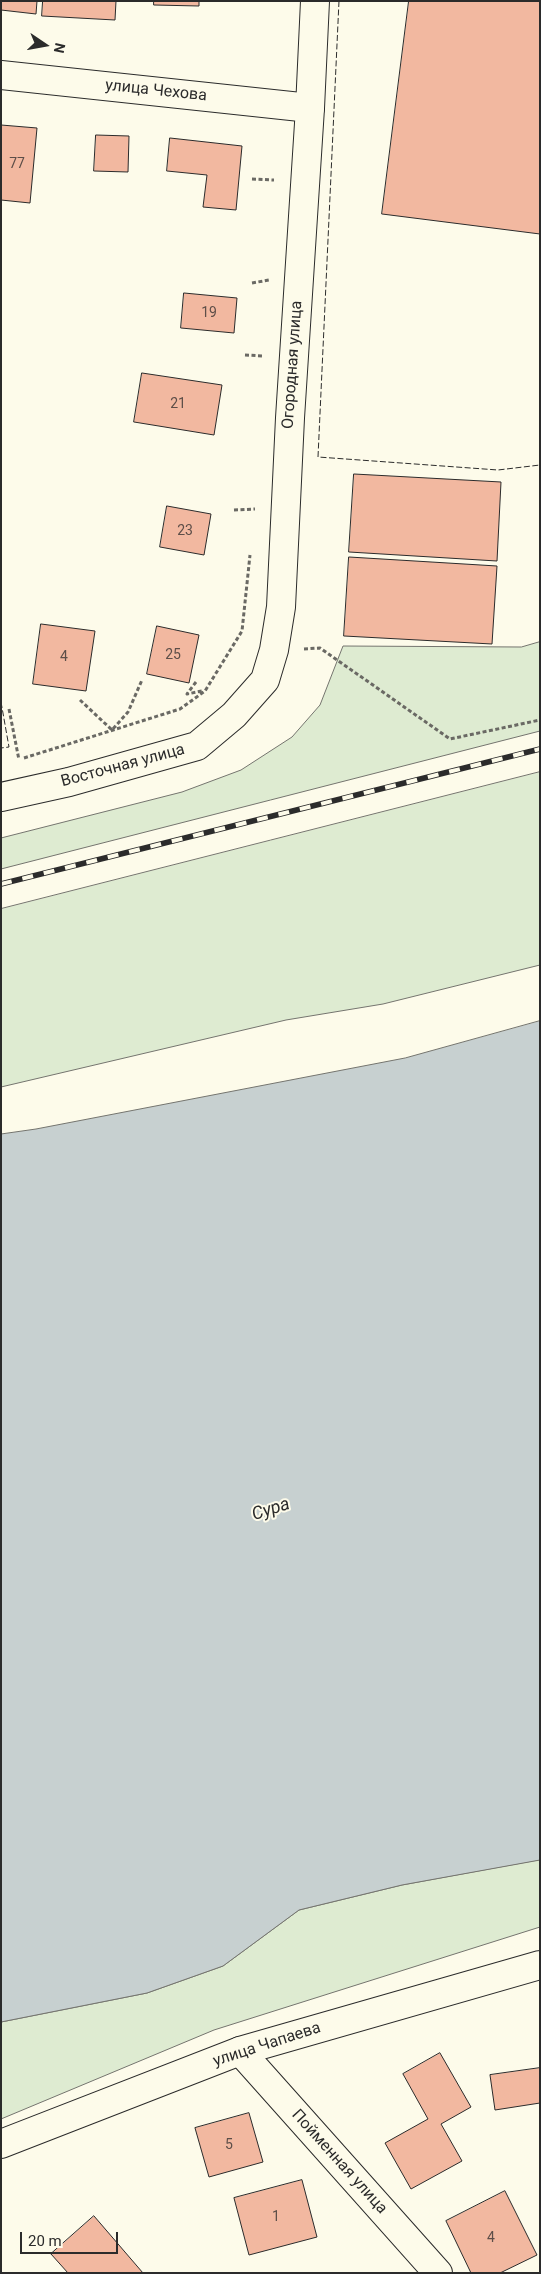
<!DOCTYPE html>
<html>
<head>
<meta charset="utf-8">
<style>
	body { margin:0 }
	#map { position:relative; width:541px; height:2274px; overflow:hidden; background:#fdfbea; font-family:Roboto,sans-serif }
	canvas { display:block }
	.frame { position:absolute; inset:0; border:2px solid #2b2b2b; pointer-events:none }
	.north { position:absolute; left:20px; top:20px; width:50px; height:50px; -webkit-text-stroke:4px #fdfbea; paint-order:stroke; rotate:102deg; font-size:14px; font-weight:700; line-height:20px; text-align:center; color:#2b2b2b }
	.north::after { content:''; display:block; margin:auto; width:18px; height:22px; background:#2b2b2b; clip-path:polygon(50% 0,100% 100%,50% 72%,0 100%) }
	.scale { position:absolute; left:20px; top:2232px; width:98px; height:22px; box-sizing:border-box; border:2px solid #2b2b2b; border-top:0; padding-left:6px; font-size:15px; line-height:18px; white-space:nowrap; color:#2b2b2b; -webkit-text-stroke:4px #fdfbea; paint-order:stroke }
</style>
</head>
<body>
<div id="map">
<canvas width="541" height="2274"></canvas>
<div class="frame"></div>
<div class="north">N</div>
<div class="scale">20 m</div>
</div>
<script>
const context = document.querySelector('canvas').getContext('2d');
context.lineJoin = 'round';
function fillPath(path, color) { context.fillStyle = color; context.fill(path, 'evenodd'); }
function strokePath(path, color, width, dash) { context.strokeStyle = color; context.lineWidth = width; context.lineCap = dash ? 'butt' : 'round'; context.setLineDash(dash || []); context.stroke(path); }
function write(font, color, halo, rows, align = 'center') {
  context.font = font + ' Roboto,sans-serif'; context.lineWidth = 4; context.setLineDash([]); context.textBaseline = 'middle'; context.strokeStyle = halo; context.fillStyle = color; for (const [text, x, y, turn = 0] of rows) {
    context.save(); context.translate(x, y); context.rotate((+turn || 0) * Math.PI / 180); context.textAlign = isNaN(turn) ? turn : align; if (halo) context.strokeText(text, 0, 0); context.fillText(text, 0, 0); context.restore();
  }
}
const green = new Path2D(`
	M540 642V731L1 869V838L182 792 241 770 292 737 320 705 343 646 521 647Z
	M540 772V965L383 1004 286 1020 1 1087V909Z
	M540 1860V1927L214 2030 1 2119V2022L147 1993 223 1966 299 1910 402 1885Z`);
const water = new Path2D(`
	M540 1021V1860L402 1885 299 1910 223 1966 147 1993 1 2022V1134L36 1129 405 1058Z`);
const building = new Path2D(`
	M1 1H37L36 14 1 10Z
	M43 1H116L115 20 42 16Z
	M154 1H199V6L154 5Z
	M409 1H540V234L382 214Z
	M1 125 37 128 30 203 1 200Z
	M96 135 129 136 128 172 94 171Z
	M170 138 242 146 236 210 203 207 207 175 167 171Z
	M184 293 237 298 234 333 181 328Z
	M142 373 222 385 214 435 134 422Z
	M354 474 501 482 497 561 349 552Z
	M167 506 211 514 204 555 160 547Z
	M349 557 497 566 492 644 344 636Z
	M41 624 95 631 86 691 33 684Z
	M157 626 199 635 189 683 147 674Z
	M440 2053 471 2107 441 2124 462 2161 411 2189 385 2143 428 2119 403 2074Z
	M540 2068V2103L495 2110 490 2075Z
	M249 2113 263 2162 209 2177 195 2128Z
	M302 2180 317 2237 249 2255 234 2198Z
	M505 2191 537 2255 500 2273H471L446 2221Z
	M94 2216 143 2273H68L51 2254Z`);
const path = new Path2D(`
	M252 179 274 180
	M252 283 269 280
	M245 355 263 356
	M234 510 255 509
	M304 649 320 648 450 739 540 720
	M196 682 187 694 202 691
	M80 700 112 730 128 712 142 680
	M9 709 19 760
	M24 758 180 709 205 691 242 631 250 555`);
const minor = new Path2D(`
	M1 75 310 108
	M240 2051 438 2273`);
const tertiary = new Path2D(`
	M1 2144 240 2051 540 1965`);
const primary = new Path2D(`
	M1 797 69 782 197 746 234 715 265 680 274 650 281 607 290 418 310 108 315 1`);
const rail = new Path2D(`
	M1 884 540 749`);
const fence = new Path2D(`
	M339 1 318 457 498 470 540 465
	M1 702 9 747 1 748`);
const numberNames = [
	["77",17,164],
	["19",209,313],
	["21",178,404],
	["23",185,531],
	["25",173,655],
	["4",64,657],
	["5",229,2145],
	["1",276,2217],
	["4",491,2238]
];
const streetNames = [
	["улица Чехова",156,91,6],
	["Огородная улица",293,365,-86],
	["Восточная улица",123,766,-15],
	["улица Чапаева",267,2045,-18],
	["Пойменная улица",339,2162,48]
];
const waterNames = [
	["Сура",271,1510,-18]
];
fillPath(green, '#deebd1');
strokePath(green, '#74746e', 1);
fillPath(water, '#c7d0d0');
strokePath(water, '#74746e', 1);
fillPath(building, '#f2b8a0');
strokePath(building, '#2b2b2b', 1);
strokePath(minor, '#2b2b2b', 30);
strokePath(tertiary, '#2b2b2b', 30);
strokePath(primary, '#2b2b2b', 30);
strokePath(path, '#6a6964', 3, [4, 2.5]);
strokePath(minor, '#fdfbea', 28);
strokePath(tertiary, '#fdfbea', 28);
strokePath(primary, '#fdfbea', 28);
strokePath(rail, '#2b2b2b', 5.5);
strokePath(rail, '#fdfbea', 4, [11]);
strokePath(fence, '#2b2b2b', 1, [6, 2.5]);
write('14px', '#5d4e48', null, numberNames);
write('16px', '#2b2b2b', '#fdfbea', streetNames);
write('italic 18px', '#2b2b2b', '#fdfbea', waterNames);
</script>
</body>
</html>
